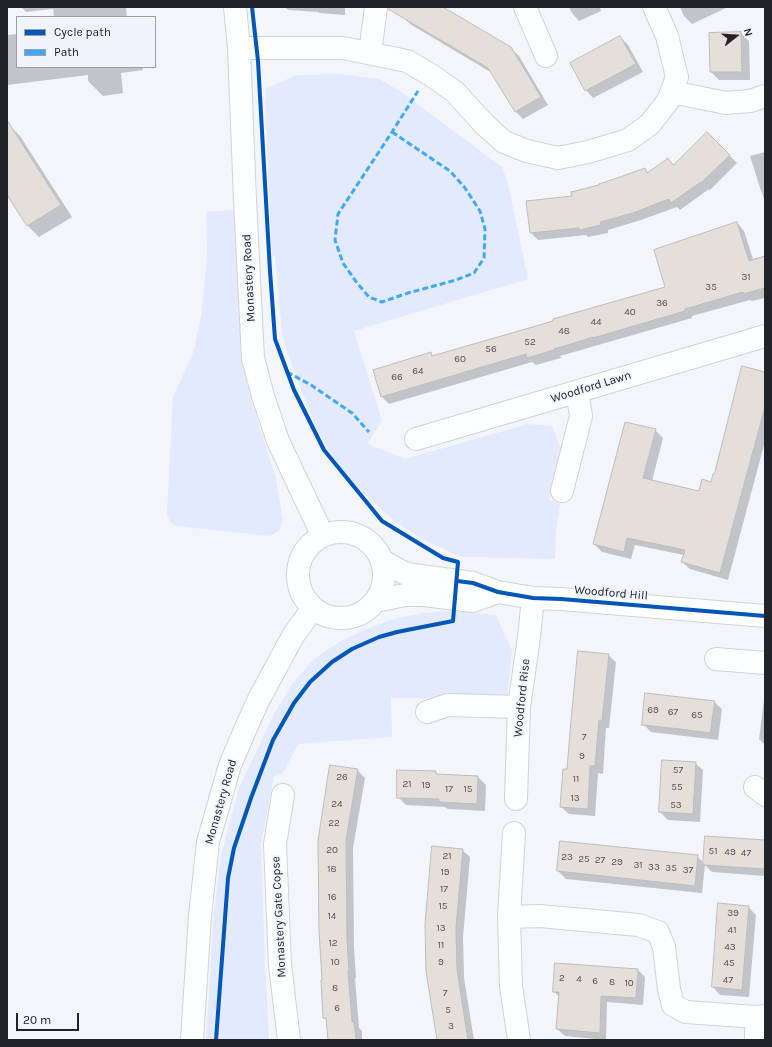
<!DOCTYPE html>
<html>
<head>
<meta charset="utf-8">
<style>
	body { margin:0 }
	#map { position:relative; width:772px; height:1047px; overflow:hidden; background:#f3f5fa; font-family:Karla,sans-serif }
	canvas { display:block }
	.frame { position:absolute; inset:0; border:8px solid #222326; pointer-events:none }
	.legend { position:absolute; left:16px; top:16px; width:140px; height:52px; box-sizing:border-box; background:#f0f4fd; border:1px solid #9ea0a7; margin:0; padding:5px 7px; list-style:none; font-size:12px; color:#222326 }
	.legend li { display:flex; align-items:center; gap:8px; height:20px }
	.legend b { width:20px; border:1px solid #9ea0a7 }
	.north { position:absolute; left:716px; top:16px; width:40px; height:40px; -webkit-text-stroke:3px #f0f4fd; paint-order:stroke; rotate:73deg; font-size:11px; font-weight:700; line-height:16px; text-align:center; color:#222326 }
	.north::after { content:''; display:block; margin:auto; width:14px; height:18px; background:#222326; clip-path:polygon(50% 0,100% 100%,50% 72%,0 100%) }
	.scale { position:absolute; left:16px; top:1013px; width:63px; height:18px; box-sizing:border-box; border:2px solid #222326; border-top:0; padding-left:5px; font-size:12px; line-height:14px; white-space:nowrap; color:#222326; -webkit-text-stroke:3px #f0f4fd; paint-order:stroke }
</style>
</head>
<body>
<div id="map">
<canvas width="772" height="1047"></canvas>
<div class="frame"></div>
<ul class="legend">
<li><b style="height:5px;background:#0057b8"></b>Cycle path</li>
<li><b style="height:5px;background:#3fa9f5"></b>Path</li>
</ul>
<div class="north">N</div>
<div class="scale">20 m</div>
</div>
<script>
const context = document.querySelector('canvas').getContext('2d');
context.lineJoin = 'round';
function fillPath(path, color) { context.fillStyle = color; context.fill(path, 'evenodd'); }
function strokePath(path, color, width, dash) { context.strokeStyle = color; context.lineWidth = width; context.lineCap = dash ? 'butt' : 'round'; context.setLineDash(dash || []); context.stroke(path); }
function write(font, color, halo, rows, align = 'center') {
  context.font = font + ' Karla,sans-serif'; context.lineWidth = 3.5; context.setLineDash([]); context.textBaseline = 'middle'; context.strokeStyle = halo; context.fillStyle = color; for (const [text, x, y, turn = 0] of rows) {
    context.save(); context.translate(x, y); context.rotate((+turn || 0) * Math.PI / 180); context.textAlign = isNaN(turn) ? turn : align; if (halo) context.strokeText(text, 0, 0); context.fillText(text, 0, 0); context.restore();
  }
}
const green = new Path2D(`
	M340 74 379 79 400 91 502 167 508 184 528 279 354 331 382 421 367 444 405 459 528 424 552 426 561 448 549 500 560 504 556 532 555 559 461 557 424 540 393 520 343 474 316 428 290 360 282 334 275 255 272 257 265 99H266V89L296 75Z
	M237 209 242 361 257 419 276 479 283 521 279 531 270 536 176 526 171 523 167 514 173 396 193 354 201 316 207 256 206 212Z
	M449 611 496 615 512 650 507 698H391L392 737 298 744 283 773 274 777 261 844 265 965 269 1040H206L214 911 221 855 239 788 274 714 292 684 314 659 339 642 366 629 393 619 423 613Z`);
const shadow = new Path2D(`
	M21 7H126L127 17H54L53 9 26 12Z
	M285 7H345V15L320 13 318 12 288 10Z
	M407 7H442L510 48 519 56 548 105 523 119 516 112 492 73 410 24 402 16Z
	M569 7H600L601 11 579 21 572 13Z
	M680 7H728L692 24 684 16Z
	M741 33 749 41 750 80H719L711 72 710 34Z
	M17 34V67H143V70L121 73 123 93 103 96 88 81V75L7 85V35Z
	M620 37 628 45 643 72 593 98 586 90Z
	M8 124 20 136 72 217 39 237 28 226 7 193V125Z
	M707 133 737 163 710 190 709 189 680 210 677 207 641 220 608 230V233L588 237 586 235 538 240 530 232 573 197 644 169 649 173 668 160 674 166Z
	M765 152V202L762 193 761 191 750 156Z
	M737 223 744 231 753 259 765 256V298L752 301 750 300 692 316V318L560 356 561 358 536 365 532 362 389 404 382 397 374 370 430 354 433 356 554 321 666 287Z
	M765 373V441L728 580 690 569 682 562 684 555 635 545 631 559 602 552 594 544 655 430 663 438 652 481 700 492 712 483Z
	M608 655 616 662 609 728H606L603 774 598 773 595 816 569 814 561 807Z
	M765 692V745L759 739Z
	M714 702 722 709 718 740 651 732 643 724Z
	M695 763 703 770 700 822 668 820 660 812Z
	M357 770 365 778 353 848 354 947 356 978H355L359 1028 362 1031V1040H329L327 1020 324 1018 322 981Z
	M435 772 438 776 478 777 486 785 485 811 448 809 445 807 406 805 398 797Z
	M765 841V876L712 872 705 865 702 893 566 879 558 871 697 856 704 863Z
	M462 850 470 857 463 937 464 978 474 1040H438Z
	M748 907 756 915 749 997 720 995 713 987Z
	M638 970 645 977 643 1005 607 1002 606 1040 565 1036 557 1029 560 997 554 992Z`);
const building = new Path2D(`
	M388 7H443L511 47 541 97 515 112 488 68 388 9Z
	M741 32 742 72H710L709 33Z
	M620 36 636 64 585 91 570 63Z
	M7 120 61 205 27 226 7 195Z
	M707 132 730 155 701 183V182L671 203 669 199 633 213 600 222 601 225 579 230V228L530 233 526 201 572 196 571 192 599 185V184L617 178 645 168 647 173 668 158 673 165Z
	M737 222 749 261 765 256V288L743 294V292L685 309V311L593 338V337L574 343 554 349V350L527 358 526 354 381 397 373 370 431 352 432 356 553 321V319L665 287 654 250Z
	M742 366 765 372V407L720 573 681 562 685 550 627 538 624 552 593 544 625 422 656 429 643 478 699 491 702 479 711 482 713 474H714Z
	M578 651 609 654 602 721 599 720 595 766H590L588 809 560 807 563 769H567L571 721Z
	M645 693 715 701 710 733 680 729 642 725Z
	M662 760 696 762 693 814 659 812Z
	M330 765 358 769 346 840 347 939 349 971H348L352 1022H354L356 1040H328L326 1018H323L321 980H322L319 931 318 841Z
	M397 770 436 771V774L478 776 477 804 439 802V799L397 798Z
	M705 836 765 840V869L703 865Z
	M560 841 698 855 695 886 557 871Z
	M432 846 463 849 456 928 457 970 468 1040H437L426 971 425 925Z
	M718 903 749 906 742 990 712 987Z
	M555 963 638 969 636 998 601 996 600 1033 556 1029 559 992H553Z`);
const minor = new Path2D(`
	M235 7 239 48 245 200 253 358 263 396 278 441 323 536
	M525 7 546 56
	M239 48H343L407 61 431 75 455 92 484 124 504 142 527 151 558 158 588 152 628 140 650 124 668 101 677 77 667 36 654 7
	M370 53 376 7
	M672 92 726 103 750 101 765 96
	M416 439 765 336
	M562 491 581 416 577 392
	M298 575a43 43 0 1 1 86 0a43 43 0 1 1-86 0Z
	M381 560 406 574 473 583 498 592 533 598 561 599 765 616
	M376 601 405 595H424L473 601 498 592
	M716 659 765 663
	M427 712 448 705 519 707
	M755 787 765 795
	M283 795 275 844 280 965 289 1040
	M516 799 519 707 529 637 533 598
	M514 833 509 917 511 986 519 1040
	M509 917 540 916 638 925 658 932 664 947 669 989 673 1005 686 1012 756 1017 765 1016
	M756 1017V1040
	M192 1040 200 916 208 842 230 765 249 721 259 699 293 636 313 608`);
const quiet = new Path2D(`
	M392 132 450 171 465 188 480 211 485 229 484 258 474 273 456 280 408 293 382 302 369 297 357 283 343 263 335 240 338 214 392 132 418 91
	M287 372 311 385 352 413 369 432`);
const cycleway = new Path2D(`
	M457 581 473 583 498 592 533 598 561 599 765 616
	M216 1040 228 878 234 848 251 798 273 740 294 703 310 682 332 662 352 649 379 637 397 632 453 621 458 562 443 558 382 521 324 450 294 390 275 339 270 271 258 61 252 7`);
const numberNames = [
	["31",746,277],
	["35",711,287],
	["36",662,303],
	["40",630,312],
	["44",596,322],
	["48",564,331],
	["52",530,342],
	["56",491,349],
	["60",460,359],
	["64",418,371],
	["66",397,377],
	["69",653,710],
	["67",673,712],
	["65",697,715],
	["7",584,737],
	["9",582,756],
	["57",678,770],
	["26",342,777],
	["11",576,779],
	["21",407,784],
	["19",426,785],
	["55",677,787],
	["17",449,789],
	["15",468,789],
	["13",575,798],
	["24",337,804],
	["53",676,805],
	["22",334,823],
	["20",332,850],
	["51",713,851],
	["49",730,852],
	["47",746,853],
	["21",447,856],
	["23",567,857],
	["25",584,859],
	["27",600,860],
	["29",617,862],
	["31",638,865],
	["33",654,867],
	["35",671,868],
	["18",332,869],
	["37",688,870],
	["19",445,872],
	["17",444,889],
	["16",332,897],
	["15",443,906],
	["39",733,913],
	["14",332,916],
	["13",441,928],
	["41",732,930],
	["12",333,943],
	["11",441,945],
	["43",730,947],
	["10",335,962],
	["9",441,962],
	["45",729,963],
	["2",562,978],
	["4",579,979],
	["47",728,980],
	["6",595,981],
	["8",612,982],
	["10",629,983],
	["8",335,988],
	["7",445,993],
	["6",337,1008],
	["5",448,1010],
	["3",451,1026]
];
const streetNames = [
	["Monastery Road",249,278,-93],
	["Woodford Lawn",591,387,-17],
	["Woodford Hill",611,593,5],
	["Woodford Rise",522,698,-84],
	["Monastery Road",221,802,-74],
	["Monastery Gate Copse",279,917,-93]
];
fillPath(green, '#e3eafd');
fillPath(shadow, '#0003');
fillPath(building, '#e6ded9');
strokePath(building, '#bdbcbe', 1);
strokePath(minor, '#d1d3d7', 24);
strokePath(minor, '#fdfefe', 22);
strokePath(quiet, '#3fa9f5', 3, [6, 3]);
strokePath(cycleway, '#0057b8', 4);
write('10px', '#535253', null, numberNames);
write('12px', '#222326', '#f0f4fd', streetNames);
</script>
</body>
</html>
